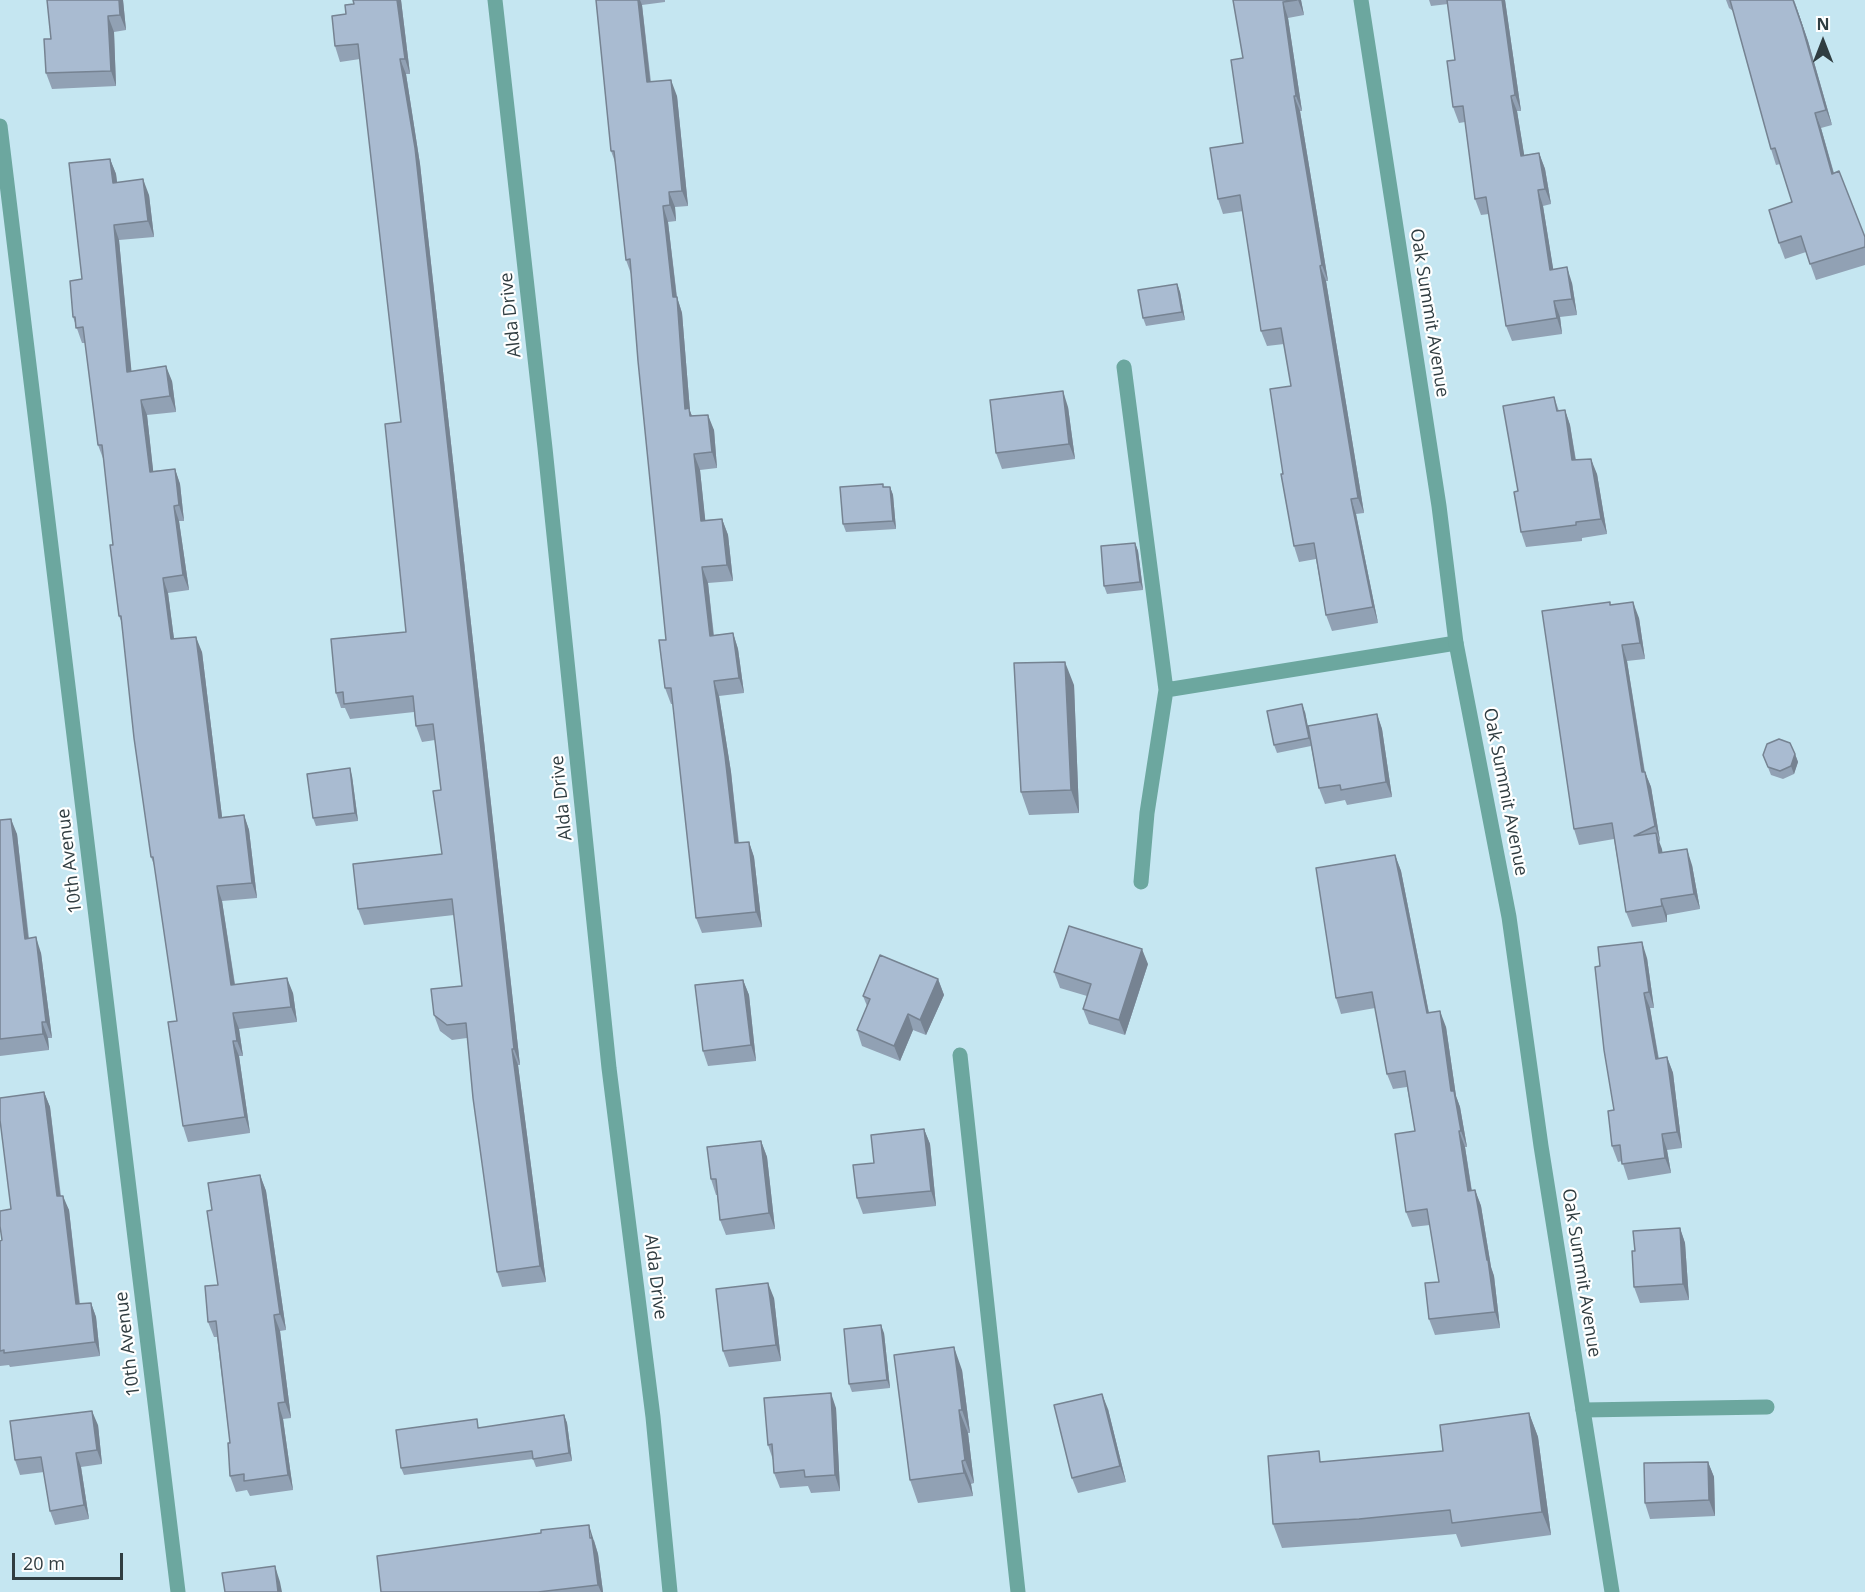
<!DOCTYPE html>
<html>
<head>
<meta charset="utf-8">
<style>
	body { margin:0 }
	#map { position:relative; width:1865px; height:1592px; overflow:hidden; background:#c5e6f1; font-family:"Open Sans",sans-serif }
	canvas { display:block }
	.north { position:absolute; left:1793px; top:12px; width:60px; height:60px; -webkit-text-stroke:4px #fff; paint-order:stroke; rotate:0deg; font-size:16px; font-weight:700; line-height:24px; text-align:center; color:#303d41 }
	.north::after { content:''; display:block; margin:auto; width:21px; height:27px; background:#303d41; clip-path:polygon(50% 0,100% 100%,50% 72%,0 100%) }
	.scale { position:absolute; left:12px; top:1553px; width:111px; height:27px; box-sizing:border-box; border:3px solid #303d41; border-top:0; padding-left:8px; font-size:18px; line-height:21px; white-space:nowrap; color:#303d41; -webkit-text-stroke:4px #fff; paint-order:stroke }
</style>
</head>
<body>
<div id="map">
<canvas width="1865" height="1592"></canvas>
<div class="north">N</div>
<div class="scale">20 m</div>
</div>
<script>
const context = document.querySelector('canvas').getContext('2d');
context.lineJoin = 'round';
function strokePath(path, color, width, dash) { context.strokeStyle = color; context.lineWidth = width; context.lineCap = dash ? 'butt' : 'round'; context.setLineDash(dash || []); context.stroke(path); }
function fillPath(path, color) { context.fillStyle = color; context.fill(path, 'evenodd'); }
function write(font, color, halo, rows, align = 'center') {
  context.font = font + ' "Open Sans",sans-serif'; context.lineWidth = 4.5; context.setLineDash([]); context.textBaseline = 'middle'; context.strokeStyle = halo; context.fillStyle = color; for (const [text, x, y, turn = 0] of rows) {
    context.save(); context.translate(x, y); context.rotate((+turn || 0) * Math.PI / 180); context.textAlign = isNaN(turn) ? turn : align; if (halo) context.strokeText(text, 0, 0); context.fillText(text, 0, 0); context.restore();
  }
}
const lane = new Path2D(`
	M1124 367 1166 690
	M1141 882 1147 813 1166 690 1456 643
	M960 1055 1018 1592
	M1583 1410 1767 1407`);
const street = new Path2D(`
	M495 0 545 448 609 1068 653 1417 670 1592
	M1361 0 1439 506 1456 643 1509 917 1541 1146 1612 1592
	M0 126 178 1592`);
const wall = new Path2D(`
	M123 0 126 30 114 32 116 86 52 89 46 73Z
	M353 0H401L410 74H406L420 164 520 1065H518L546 1282 502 1287 497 1272 467 1038 452 1040 440 1031 434 1015 462 986 454 915 364 925 358 909 442 854 441 790 435 740 422 742 416 726 414 712 350 719 345 708H341L336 693 406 632 401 422 360 59 340 62 335 46 346 14 354 4Z
	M596 0H665V2L642 5 651 82 677 96 688 206 675 207 676 221 668 222 677 297 682 313 690 411 692 416 714 430 717 468 700 470 705 520 722 519 728 535 733 581 708 583 714 635 733 633 738 649 744 693 719 696 731 772 739 843 749 842 754 857 762 927 702 933 696 918 673 704H671L665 688 666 640 631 274 626 260 615 162 611 151Z
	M1233 0H1301L1304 15 1288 18 1302 111H1300L1328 281H1326L1364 513 1356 514 1378 623 1332 631 1326 615 1316 559 1299 562 1294 546 1283 474 1291 386 1284 344 1267 346 1261 331 1243 211 1223 214 1218 199 1243 143V58Z
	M1429 0H1505L1521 111H1517L1524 155 1539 153 1545 169 1551 204 1543 206 1553 269 1572 283 1577 315 1560 317 1562 334 1512 341 1506 326 1489 214 1481 215 1475 199 1465 122 1459 123 1453 107 1455 60 1448 4 1431 6Z
	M1726 0H1794L1808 41 1832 125 1821 128 1834 173 1865 237V265L1816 280 1806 252 1785 259 1779 243 1792 202 1780 164 1776 165 1771 149 1733 11 1729 8Z
	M110 159 116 174 117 183 149 195 154 237 119 240 131 371 172 381 176 412 147 415 153 471 175 469 180 484 184 521H179L189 590 168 593 174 639 202 652 222 817 244 815 249 830 257 898 222 901 235 984 293 993 297 1022 239 1029 243 1056H239L250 1133 188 1142 183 1126 177 1021 155 868 151 857 122 623 119 616 113 545 104 461 98 445 85 343H82L73 317Z
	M1177 284 1180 292 1185 320 1146 326 1143 318Z
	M1554 397 1559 411 1565 410 1570 425 1576 460 1597 474 1607 534 1582 538V541L1526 547 1521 532 1518 491Z
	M1068 407 1075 459 1002 469 996 453Z
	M883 487H890L893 495 896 529 846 532 843 524Z
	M1135 543 1138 551 1143 590 1107 594 1104 586Z
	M1611 605 1639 618 1645 659 1627 661 1645 772 1651 787 1660 841 1659 842 1662 853 1692 865 1700 909 1667 915V922L1632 927 1626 912 1614 839 1579 845 1574 829Z
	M1074 685 1079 813 1029 815 1021 792Z
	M1305 712 1309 734 1377 714 1382 729 1392 797 1347 805 1345 800 1325 804 1319 788 1311 746 1277 753 1274 745Z
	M1795 754 1798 762 1794 774 1783 779 1771 775 1763 755Z
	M352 776 358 821 316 826 313 818Z
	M0 820 17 834 29 938 41 953 52 1038H48L49 1050 0 1056Z
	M1395 855 1401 871 1429 1013 1446 1027 1456 1096 1460 1107 1467 1147H1465L1472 1191 1475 1190 1481 1206 1491 1267 1494 1276 1500 1328 1435 1335 1429 1319 1439 1282 1430 1225 1412 1227 1406 1212 1415 1131 1407 1087 1393 1089 1387 1074 1375 1008 1341 1014 1336 998Z
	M1647 958 1654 1008H1650L1659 1059 1667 1057 1673 1073 1682 1148 1667 1150 1671 1173 1628 1180 1622 1161 1618 1162 1612 1146 1614 1110Z
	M1148 964 1125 1035 1089 1024 1083 1009 1087 996 1060 988 1054 972Z
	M938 979 944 995 926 1035 913 1030 900 1061 862 1046 857 1030 867 1006 863 996Z
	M743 980 749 995 756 1061 708 1066 703 1051Z
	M44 1092 50 1107 61 1196 69 1210 80 1304 91 1303 96 1317 100 1356 10 1367 9 1365 0 1366V1241L2 1240Z
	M924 1129 930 1144 936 1206 863 1214 857 1198Z
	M761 1141 767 1157 775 1229 726 1235 720 1220 717 1195H716L711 1179Z
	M260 1175 266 1191 286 1330 280 1331 291 1418 283 1419 293 1490 250 1496 247 1490 236 1492 230 1476V1443L217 1337H214L208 1322 218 1285Z
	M1680 1228 1685 1243 1689 1300 1640 1303 1634 1287Z
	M774 1298 781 1361 729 1367 723 1351Z
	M884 1333 890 1388 852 1392 849 1384Z
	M962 1370 970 1433H968L974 1483 971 1484 973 1496 918 1503 910 1480Z
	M836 1408 840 1491 811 1493 808 1486 780 1488 774 1473 773 1460 768 1445Z
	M1108 1409 1126 1482 1078 1493 1072 1478Z
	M1529 1413 1538 1437 1551 1535 1461 1547 1456 1534 1368 1542 1282 1548 1273 1524 1323 1462 1443 1451Z
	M564 1415 567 1423 572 1461 536 1467 533 1459 404 1475 401 1468 480 1428Z
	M98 1425 102 1464 81 1467 89 1519 55 1525 50 1511 44 1472 20 1475 15 1460Z
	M1708 1462 1714 1477 1715 1516 1650 1519 1645 1503Z
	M594 1540 598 1554 603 1592H381Z`);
const shadedWall = new Path2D(`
	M119 0H123L126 30 120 15Z
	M397 0H401L410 74 405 59Z
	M638 0H640L642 5 652 98 647 82Z
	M1298 0H1301L1304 15Z
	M1502 0H1505L1521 111 1515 95Z
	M1794 0 1808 41 1832 125 1826 110Z
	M1283 2 1288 18 1302 111 1296 96Z
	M108 16 114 32 116 86 111 71Z
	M400 59 406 74 420 164 520 1065 514 1049Z
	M671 80 677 96 688 206 682 191Z
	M1294 96 1300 111 1328 281 1322 265Z
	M1511 96 1517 111 1527 172 1521 156Z
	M1815 113 1821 128 1838 189 1832 174Z
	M1539 153 1545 169 1551 204 1545 189Z
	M110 159 116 174 119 198 113 183Z
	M143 179 149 195 154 237 148 221Z
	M1538 190 1543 206 1556 286 1550 270Z
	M669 192 675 207 676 221 670 205Z
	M663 206 668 222 677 300V297L682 313 690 411 695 424 685 409Z
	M114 225 119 240 133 387 127 372Z
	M1320 266 1326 281 1364 513 1358 498Z
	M1567 267 1572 283 1577 315 1572 299Z
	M1177 284 1180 292 1185 320 1182 312Z
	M1554 301 1560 317 1562 334 1557 318Z
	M166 366 172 381 176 412 170 396Z
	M1063 391 1068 407 1075 459 1069 444Z
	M141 400 147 415 155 487 150 472Z
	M1565 410 1570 425 1578 476 1572 460Z
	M708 415 714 430 717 468 712 452Z
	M694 454 700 470 707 536 701 521Z
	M1591 459 1597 474 1607 534 1601 519Z
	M175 469 180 484 184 521 179 505Z
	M890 487 893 495 896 529 893 521Z
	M1351 499 1356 514 1378 623 1373 607Z
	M174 506 179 521 189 590 183 575Z
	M722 519 728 535 733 581 727 565Z
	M1135 543 1138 551 1143 590 1140 582Z
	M702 567 708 583 715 651 710 636Z
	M163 578 168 593 176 654 171 639Z
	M1633 602 1639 618 1645 659 1640 643Z
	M733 633 738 649 744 693 739 678Z
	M196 637 202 652 224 833 219 818Z
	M1622 645 1627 661 1647 788 1642 772Z
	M1065 662 1074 685 1079 813 1071 790Z
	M714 681 719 696 731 772 740 859 735 843Z
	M1302 704 1305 712 1312 746 1309 738Z
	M1377 714 1382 729 1392 797 1386 782Z
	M1795 754 1798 762 1794 774 1791 766Z
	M350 768 352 776 358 821 355 813Z
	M1645 772 1651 787 1660 841 1655 826Z
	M244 815 249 830 257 898 252 883Z
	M11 819 17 834 30 954 25 939Z
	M1656 833 1662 849 1665 869 1659 853Z
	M749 842 754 857 762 927 756 912Z
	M1687 849 1692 865 1700 909 1694 894Z
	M1395 855 1401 871 1432 1029 1427 1013Z
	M217 886 222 901 237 1000 231 985Z
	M1661 899 1667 915V922L1662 906Z
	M36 937 41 953 52 1038 46 1022Z
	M1642 942 1647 958 1654 1008 1649 992Z
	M1142 949 1148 964 1125 1035 1119 1020Z
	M287 978 293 993 297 1022 291 1007Z
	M938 979 944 995 926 1035 920 1020Z
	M743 980 749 995 756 1061 751 1045Z
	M1644 993 1650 1008 1661 1075 1656 1059Z
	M1440 1011 1446 1027 1456 1096 1460 1107 1467 1147 1461 1131 1451 1091Z
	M233 1013 239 1029 243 1056 237 1041Z
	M908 1014 913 1030 900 1061 894 1046Z
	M42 1022 48 1038 49 1050 43 1034Z
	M233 1041 239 1056 250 1133 245 1117Z
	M512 1049 518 1065 546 1282 540 1266Z
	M1667 1057 1673 1073 1682 1148 1677 1132Z
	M44 1092 50 1107 62 1211 57 1196Z
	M924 1129 930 1144 936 1206 931 1191Z
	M1459 1131 1465 1147 1474 1207 1468 1191Z
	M1662 1134 1667 1150 1671 1173 1665 1158Z
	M761 1141 767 1157 775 1229 769 1213Z
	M260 1175 266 1191 286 1330 280 1314Z
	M1475 1190 1481 1206 1491 1267 1494 1276 1500 1328 1495 1312Z
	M63 1196 69 1210 81 1319 76 1304Z
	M1680 1228 1685 1243 1689 1300 1683 1284Z
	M768 1283 774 1298 781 1361 776 1345Z
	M91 1303 96 1317 100 1356 95 1342Z
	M274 1315 280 1331 291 1418 285 1402Z
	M881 1325 884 1333 890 1388 887 1380Z
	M954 1347 962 1370 970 1433 962 1410Z
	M831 1393 836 1408 840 1491 835 1475Z
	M1102 1394 1108 1409 1126 1482 1120 1466Z
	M278 1403 283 1419 293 1490 288 1475Z
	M959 1410 968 1433 974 1483 965 1460Z
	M92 1411 98 1425 102 1464 97 1450Z
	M1529 1413 1538 1437 1551 1535 1542 1512Z
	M564 1415 567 1423 572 1461 569 1453Z
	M76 1453 81 1467 89 1519 84 1505Z
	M962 1461 971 1484 973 1496 964 1473Z
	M1708 1462 1714 1477 1715 1516 1709 1500Z
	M589 1525 598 1554 603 1592H601L598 1585Z
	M275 1566 280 1582 282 1592H278Z`);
const building = new Path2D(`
	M47 0H119L120 15 108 16 111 71 46 73 44 39H51Z
	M353 0H397L405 59H400L415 148 514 1049H512L540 1266 497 1272 473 1098 466 1023 447 1025 434 1015 431 989 462 986 452 899 358 909 353 864 442 854 433 791 441 790 433 724 416 726 413 696 344 704 343 692 336 693 331 639 406 632 385 424 401 422 358 44 335 46 332 16 346 14 345 5 354 4Z
	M596 0H638L647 82 671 80 682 191 669 192 670 205 663 206 673 297H677L685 409 689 408 690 416 708 415 712 452 694 454 701 521 722 519 727 565 702 567 710 636 733 633 739 678 714 681 725 756 735 843 749 842 756 912 696 918 671 688H665L659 640H666L638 361 630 259 626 260 614 151H611Z
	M1233 0H1297L1283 2 1296 96H1294L1322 265 1320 266 1358 498 1351 499 1373 607 1326 615 1314 543 1294 546 1281 474H1283L1270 389 1291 386 1281 328 1261 331 1240 195 1218 199 1210 148 1243 143 1231 60 1243 58Z
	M1447 0H1502L1515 95 1511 96 1521 156 1539 153 1545 189 1538 190 1550 270 1567 267 1572 299 1554 301 1557 318 1506 326 1486 197 1475 199 1463 106 1453 107 1447 61 1455 60Z
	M1730 0H1793L1802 26 1826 110 1815 113 1832 174 1839 171 1865 237V247L1810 264 1801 236 1779 243 1769 210 1792 202 1775 148 1771 149Z
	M110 159 113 183 143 179 148 221 114 225 127 372 166 366 170 396 141 400 150 472 175 469 179 505 174 506 183 575 163 578 171 639 196 637 219 818 244 815 252 883 217 886 231 985 287 978 291 1007 233 1013 237 1041H233L245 1117 183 1126 168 1022 177 1021 153 857H151L134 738 121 616H119L110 545H113L102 445H98L83 327 76 328 75 317H73L70 281 82 279 69 163Z
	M1177 284 1182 312 1143 318 1138 290Z
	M1063 391 1069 444 996 453 990 400Z
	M1554 397 1557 411 1565 410 1572 460 1591 459 1601 519 1576 522V525L1521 532 1514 492 1518 491 1503 406Z
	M883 484V487H890L893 521 843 524 840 487Z
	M1135 543 1140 582 1104 586 1101 546Z
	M1610 602V605L1633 602 1640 643 1622 645 1642 772H1645L1655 826 1634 836 1656 833 1659 853 1687 849 1694 894 1661 899 1662 906 1626 912 1612 823 1574 829 1542 611Z
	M1065 662 1071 790 1021 792 1014 663Z
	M1302 704 1309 738 1274 745 1267 711Z
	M1377 714 1386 782 1341 790 1340 785 1319 788 1308 726Z
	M1779 739 1790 743 1795 754 1791 766 1780 771 1768 767 1763 755 1767 744Z
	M350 768 355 813 313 818 307 774Z
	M11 819 25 939 36 937 46 1022H42L43 1034 0 1039V820Z
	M1395 855 1427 1013 1440 1011 1451 1091H1454L1461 1131H1459L1468 1191 1475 1190 1487 1260H1488L1495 1312 1429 1319 1425 1283 1439 1282 1427 1209 1406 1212 1395 1134 1415 1131 1405 1071 1387 1074 1372 992 1336 998 1316 868Z
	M1069 926 1142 949 1119 1020 1083 1009 1091 984 1054 972Z
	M1642 942 1649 992 1644 993 1656 1059 1667 1057 1677 1132 1662 1134 1665 1158 1622 1164 1620 1145 1612 1146 1608 1111 1614 1110 1604 1050 1595 967 1600 966 1598 947Z
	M880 955 938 979 920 1020 908 1014 894 1046 857 1030 870 999 863 996Z
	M743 980 751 1045 703 1051 695 985Z
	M44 1092 57 1196H63L76 1304 91 1303 95 1342 4 1353V1350L0 1351V1241L2 1240 0 1226V1211L11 1209 0 1120V1098Z
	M924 1129 931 1191 857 1198 853 1165 874 1163 871 1135Z
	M761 1141 769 1213 720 1220 716 1179H711L707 1147Z
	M260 1175 280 1314 274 1315 285 1402 278 1403 288 1475 244 1481V1474L230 1476 228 1443H230L216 1321 208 1322 205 1286 218 1285 207 1211 212 1210 208 1183Z
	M1680 1228 1683 1284 1634 1287 1632 1251H1635L1633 1231Z
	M768 1283 776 1345 723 1351 716 1289Z
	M881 1325 887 1380 849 1384 844 1329Z
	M954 1347 962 1410H959L965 1460 962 1461 964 1473 910 1480 894 1355Z
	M831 1393 835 1475 805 1477 804 1470 774 1473 772 1444 768 1445 764 1398Z
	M1102 1394 1120 1466 1072 1478 1054 1405Z
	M92 1411 97 1450 76 1453 84 1505 50 1511 41 1457 15 1460 10 1421Z
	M1529 1413 1542 1512 1452 1523 1450 1510 1359 1519 1273 1524 1268 1456 1319 1451 1320 1462 1443 1451 1440 1425Z
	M564 1415 569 1453 533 1459 532 1451 401 1468 396 1430 477 1419 478 1428Z
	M1708 1462 1709 1500 1645 1503 1644 1463Z
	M589 1525 590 1538H592L598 1585 538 1592H381L377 1556 541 1533V1530Z
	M275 1566 278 1592H225L222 1573Z`);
const streetNames = [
	["Oak Summit Avenue",1429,313,81],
	["Alda Drive",511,315,-96],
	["Oak Summit Avenue",1505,792,79],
	["Alda Drive",562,798,-96],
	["10th Avenue",70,861,-97],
	["Oak Summit Avenue",1581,1273,81],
	["Alda Drive",655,1277,83],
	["10th Avenue",128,1344,-97]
];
strokePath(lane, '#6ca79f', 15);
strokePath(street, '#6ca79f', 15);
fillPath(wall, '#91a1b4');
fillPath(shadedWall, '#768392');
fillPath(building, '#a9bbd1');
strokePath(building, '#768392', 1.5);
write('18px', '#303d41', '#fff', streetNames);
</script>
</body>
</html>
